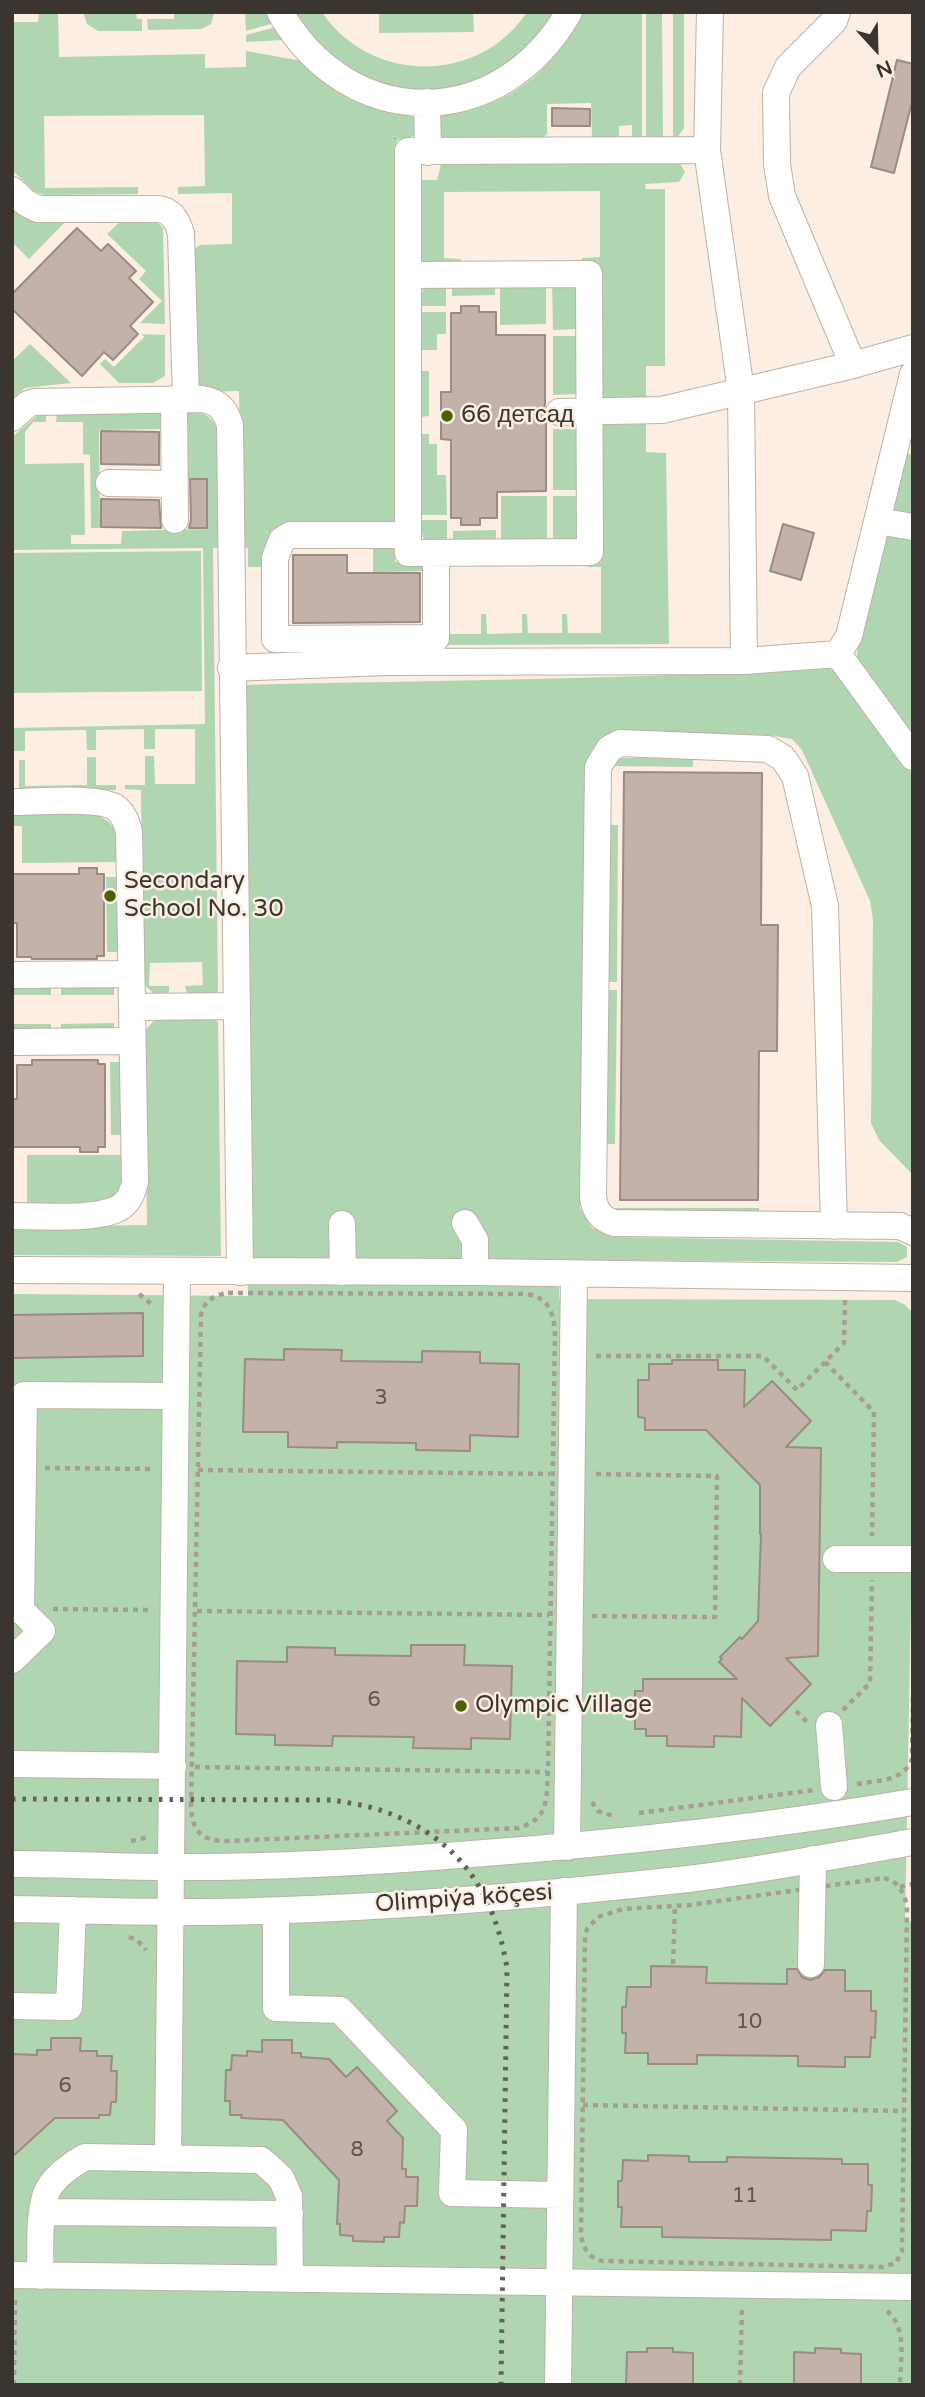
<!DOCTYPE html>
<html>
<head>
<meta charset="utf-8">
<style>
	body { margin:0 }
	#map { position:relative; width:925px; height:2397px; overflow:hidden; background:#fceee2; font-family:"Varela Round",sans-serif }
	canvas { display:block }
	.frame { position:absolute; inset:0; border:14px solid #3a3530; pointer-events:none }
	.north { position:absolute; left:841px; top:14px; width:70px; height:70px; -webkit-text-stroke:5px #fceee2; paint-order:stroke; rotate:158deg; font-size:19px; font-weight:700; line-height:28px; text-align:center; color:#3a3530 }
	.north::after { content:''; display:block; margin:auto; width:24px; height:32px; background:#3a3530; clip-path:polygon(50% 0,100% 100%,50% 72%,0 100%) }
</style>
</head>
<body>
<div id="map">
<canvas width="925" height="2397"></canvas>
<div class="frame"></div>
<div class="north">N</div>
</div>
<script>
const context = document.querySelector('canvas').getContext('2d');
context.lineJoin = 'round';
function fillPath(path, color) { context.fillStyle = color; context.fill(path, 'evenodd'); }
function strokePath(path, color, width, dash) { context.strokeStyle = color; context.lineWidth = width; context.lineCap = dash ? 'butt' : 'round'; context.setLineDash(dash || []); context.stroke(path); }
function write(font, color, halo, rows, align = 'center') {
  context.font = font + ' "Varela Round",sans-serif'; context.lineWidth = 5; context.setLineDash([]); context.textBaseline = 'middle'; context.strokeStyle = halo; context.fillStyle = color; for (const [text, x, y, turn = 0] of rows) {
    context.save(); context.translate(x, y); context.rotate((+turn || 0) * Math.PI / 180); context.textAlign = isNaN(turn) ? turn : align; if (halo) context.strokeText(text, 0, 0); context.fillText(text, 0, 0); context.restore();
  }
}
const green = new Path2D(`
	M39 12H58L59 57 205 54V68L246 67V51L302 61 330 85 389 110 410 114 415 118 414 136 397 140V527L272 534 265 547 261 567H248V548L241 547 239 391C222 391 206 396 196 380L193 250 200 245 232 244V193L178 194V187L205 186 204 115 44 116 45 188 138 187V194L45 195 35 192 12 170V22H38Z
	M83 12H136L137 19H142V31H98L87 24Z
	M174 12H214V14L211 24 201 29 148 30 147 19H174Z
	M245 12H270L274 23 246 31Z
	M291 12H322C370 84 479 85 527 12H558L519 60 459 90H392L331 62Z
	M379 12H473L474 32 379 33Z
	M582 12H642V138H632V125L619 126V138H595L592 136 591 103 547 104V134L542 139 444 140 441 135 439 118 441 116C453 110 467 110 479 107 527 92 561 57 582 12Z
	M646 12H662L663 138H646Z
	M673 12H684V128L677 138H673Z
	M276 27 283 40 246 42V35Z
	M679 162 685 172 679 182 645 184 646 189H665V366H646V400H601L600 264H582V258L600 257V191L444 192V258L461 259V265H420V180H437L441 164Z
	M12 208 27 219 66 221 29 259 12 242Z
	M121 221H156L163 228 165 324 140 323 162 301 139 279 146 271 107 234Z
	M446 284V306H419L423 289 428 286Z
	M495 284V295L452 296V285Z
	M500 284H546V324L500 325Z
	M552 284H577V329L553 330Z
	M419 312H446V334H437V350H419Z
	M142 334 165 335V376L153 383H119L100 364 105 359 114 367 144 337Z
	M553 336H577V394L553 395Z
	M30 344 71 383 25 388 12 399V361Z
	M419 371H429V416L419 417Z
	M156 412 163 417V429L99 430 100 528H91L90 455 83 454V422H56L57 413Z
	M195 412C210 414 215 421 219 436V548H213L218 992 214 996 187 994 185 986 203 985 202 962 150 963 149 986H169V994H154L146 986 143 976 141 790 125 789V785H145V756H154L155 784H195V729H155V749H144V729L96 730V750H87L86 730 25 731V751H12V728L205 724 203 548 12 550V437L38 415 46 413V422H33L25 432V464L84 463 85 535H71V544H121L122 531 208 529 207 479 185 478 187 413Z
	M646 424V452L666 453 669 644 448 645V634H481V614H486L487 634 522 633V614H527L528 633H562V614H567L568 633H601V567H588L589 562H601V425Z
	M553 429H577L578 490H553Z
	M419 434H429V444H437V475H446L447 515H419Z
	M905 453 913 455V520L894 513 892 507Z
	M501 496H547V542H501Z
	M553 496H578V541L553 542Z
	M420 520H447V542L427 541 423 538Z
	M496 530V542H453V531Z
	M913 534V742L856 663 858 647 885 535Z
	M373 547H395V562H424L429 571 379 572V582H373Z
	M201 551 202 691 12 693V553Z
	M827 667 834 671 913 775V1175L879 1140 871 1123 873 920 870 901 802 750 792 739 768 735 620 733C600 739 590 746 587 768L580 1208 592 1228 614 1237 898 1242 907 1247V1257L897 1262 559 1260V1299L895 1300 904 1304 913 1313V1491L905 1922 913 1921V2385H12V1294L248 1296 243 685C440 680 632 680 827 667Z
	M87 757H96V785H116V790L19 791V760H25V786L87 785Z
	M621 758H693V767L611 766Z
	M91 813C119 822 118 836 119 862L22 863V826H12V814Z
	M610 825H618L617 982H608Z
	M106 877H119L120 952H107Z
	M51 985V995H12V986Z
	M114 985V995H61V986Z
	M608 990H617L615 1144H606Z
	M155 1019H214L218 1022 221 1256 12 1255V1227L147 1225 145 1031Z
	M114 1023V1033H61V1024Z
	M12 1024H51V1033L12 1034Z
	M110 1062H122V1135H111Z
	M27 1155H122C122 1163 124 1174 122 1182 116 1213 51 1204 27 1205Z
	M610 1208H759V1219L620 1218Z`);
const building = new Path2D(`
	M897 60 913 64V98L894 173 871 167Z
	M552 108 590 109V126H552Z
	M77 228 101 251 108 244 136 271 129 278 153 302 130 326 138 334 113 360 104 352 82 376 12 309V294Z
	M461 306H479V312H496V335H545V404L543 412 546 420V491L497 492V518H480V525H461V518H451V440L441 439V392H451V313H461Z
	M101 431 159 432V465L101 464Z
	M190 479H207V528H189L191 520Z
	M101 499 159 500 161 528 101 527Z
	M783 524 814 533 801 580 770 571Z
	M293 555H347V573H420V622L293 623Z
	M624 772 762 773 761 925H778L777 1051H759L758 1200H620Z
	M79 868H97V874H104V956H97V959H32L31 957H17V923H12V874H79Z
	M32 1060H98V1064H105V1147H98V1152H80V1147H12V1099H17V1065H32Z
	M143 1313V1356L12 1358V1315Z
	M284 1349 342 1350 341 1361 422 1362V1351L480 1352V1363L519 1364 518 1437 470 1435V1451L416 1450V1443L337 1442V1448L288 1447V1432H243L245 1359 284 1360Z
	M672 1360H718V1370H745L744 1407 772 1381 811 1421 786 1447 821 1448 818 1656 786 1658 811 1684 770 1726 742 1698 741 1737 714 1736V1747L667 1746V1736H646V1729H635V1691H643V1679H737L719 1662 722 1659 720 1657 740 1637 742 1639 758 1621 761 1534H760V1485L706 1430H645V1418L638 1417V1380H649V1364H672Z
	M411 1645H465L464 1665 512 1666 510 1739 471 1738V1749L413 1748 414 1737 333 1736 332 1746 275 1745V1735L236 1734 237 1661 287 1662V1647L335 1648V1655L411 1656Z
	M651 1966 707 1967 706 1983 787 1984V1969H797L802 1977 810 1980 819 1977 825 1970H845V1991H871V2011H876L875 2038 871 2037 870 2057H845V2067L798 2066V2056L697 2055V2064H648V2053H625L626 2033H622V2007H626L627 1987H651Z
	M51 2038H81L80 2051H97V2056H112L111 2071H117L116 2102H111L110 2115H99V2118H55L12 2157V2054L37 2055V2050H51Z
	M262 2040H292V2053H301V2057L329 2059 346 2077 357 2067 397 2111 387 2121 403 2138 402 2169H406V2177H418L417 2206H405L404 2223 400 2222 399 2237H384V2242L353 2241V2236L340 2235V2224H337L339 2180 283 2120 241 2118 242 2115H230V2101H225L226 2070H231L232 2055 247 2056V2051L262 2052Z
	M648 2155 689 2156V2162H727V2157L842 2159V2164H868V2185H872L871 2211H867L866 2231 831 2230V2240L721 2238 662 2237V2227H621L622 2207H618V2181H622L623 2160 648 2161Z
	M647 2348H673V2352L693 2353V2385H626L627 2352H647Z
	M815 2348 841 2349V2353L861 2354V2385H794V2352L815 2353Z`);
const path = new Path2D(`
	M228 1293 527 1294C548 1298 553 1311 555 1331L548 1772C546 1799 550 1818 519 1828L227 1841C200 1841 192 1831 191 1805L201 1315C204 1301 214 1295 228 1293Z
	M139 1294 154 1306
	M845 1300 844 1343 825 1362 874 1412 872 1536
	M596 1356H763L797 1390 825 1362
	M45 1468 154 1469
	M198 1470 550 1474
	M53 1609 153 1610
	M197 1611 549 1615
	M592 1616 715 1617 717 1476 594 1474
	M843 1710 870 1683 872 1580
	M796 1711 808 1723
	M195 1767 547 1772
	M857 1784C878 1780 903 1782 912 1759L913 1695
	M592 1802 598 1811 613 1816
	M639 1813 814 1790
	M131 1841 149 1837
	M884 1878C900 1882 904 1893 907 1907L902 2251 896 2263 882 2267 603 2261C589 2259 583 2248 581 2235L585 1937 587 1929 598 1917 623 1909 690 1905Z
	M900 1887 913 1884
	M129 1937 137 1940 146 1950
	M673 1964 675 1905
	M583 2105 904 2111
	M887 2311C908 2329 900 2360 900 2385
	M14 2385 15 2298
	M740 2385 742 2306`);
const minor = new Path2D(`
	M280 12C349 133 500 133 569 12
	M710 12 707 150 741 391 744 661
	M837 12 834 21 788 67 776 93 777 164 782 196 853 365
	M427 102 428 152
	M12 190 26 203 38 209H159C173 211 178 222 181 234L186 399
	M589 274 590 552 408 553V275Z
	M408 275V151L707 150
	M913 374 849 636 838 654 913 757
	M174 399 175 520
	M559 412 662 410 853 365 913 348
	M12 418 28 404 34 402 202 399C219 402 225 409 230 425L240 1272
	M109 483 174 484
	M878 521 913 527
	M408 535H290L282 540 275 558V639L436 638V553
	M231 668 386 662 744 661 838 654
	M12 802C35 802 100 796 116 808 124 814 127 823 129 832L135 1182C133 1191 130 1200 122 1206 102 1221 39 1216 12 1216
	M12 975 131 974
	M132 1007 236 1006
	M12 1042 132 1041
	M465 1223 475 1240V1272
	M342 1224 343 1272
	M834 1226 825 906 795 776 783 758 768 749 620 743 609 749 598 767 593 1198C596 1212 600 1218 614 1223L900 1226 913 1232
	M12 1270 475 1272 913 1278
	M836 1559H913
	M12 1660 42 1631 21 1610 24 1395 176 1396
	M829 1725 834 1787
	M12 1764 173 1766
	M567 1847 574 1274
	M12 1864C65 1864 118 1867 171 1867 271 1868 372 1862 472 1854 620 1843 767 1827 913 1802
	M12 1909C93 1910 175 1914 256 1911 400 1907 545 1895 688 1879 763 1870 838 1855 913 1842
	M276 1911V2008L340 2010 454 2130 452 2193 560 2195
	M811 1964 813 1859
	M12 2006 69 2007 73 1910
	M168 2158 177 1272
	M43 2212 290 2214
	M12 2275 913 2287
	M40 2276C41 2250 38 2218 46 2194 51 2179 72 2164 85 2157L261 2160 281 2178 289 2196 290 2279
	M558 2385 564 1891`);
const rail = new Path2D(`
	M12 1799 333 1800C348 1803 365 1805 380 1810 457 1836 494 1890 507 1968L501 2385`);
const markers = [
	[447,416,7,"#4d6006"],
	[110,896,7,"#4d6006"],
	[461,1706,7,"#4d6006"]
];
const numberNames = [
	["3",381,1398],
	["6",374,1700],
	["10",749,2022],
	["6",65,2086],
	["8",357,2150],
	["11",745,2196]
];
const poiNames = [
	["66 детсад",461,416],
	["Secondary",124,882],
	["School No. 30",124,910],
	["Olympic Village",475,1706]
];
const streetNames = [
	["Olimpiýa köçesi",464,1899,-4]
];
fillPath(green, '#b0d6b1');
fillPath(building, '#c2b2a9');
strokePath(building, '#9a8b83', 2);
strokePath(minor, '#beb1a5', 28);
strokePath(path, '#a79d94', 4.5, [5, 5]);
strokePath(minor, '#fff', 26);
strokePath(rail, '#676059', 5, [3.5, 7]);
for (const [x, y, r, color] of markers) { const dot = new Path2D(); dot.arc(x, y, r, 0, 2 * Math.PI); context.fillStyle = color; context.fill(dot); strokePath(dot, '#fceee2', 2.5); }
write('21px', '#5c544e', null, numberNames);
write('24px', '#3a3530', '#fceee2', poiNames, 'left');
write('24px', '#3a3530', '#fceee2', streetNames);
</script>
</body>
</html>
